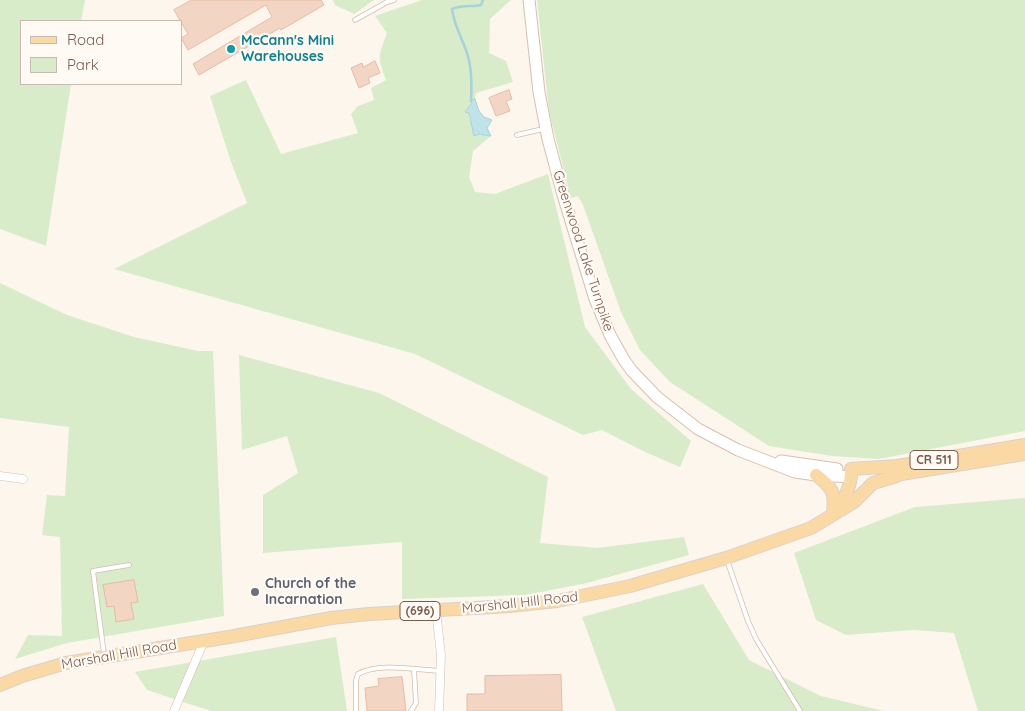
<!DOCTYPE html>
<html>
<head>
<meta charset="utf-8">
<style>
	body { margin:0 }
	#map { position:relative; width:1025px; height:711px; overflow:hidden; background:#fdf6ec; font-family:Quicksand,sans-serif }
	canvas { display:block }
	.legend { position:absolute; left:20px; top:20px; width:162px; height:65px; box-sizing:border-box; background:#fffaf3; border:1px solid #cabbb1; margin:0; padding:6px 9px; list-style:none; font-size:15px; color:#7a5c4d }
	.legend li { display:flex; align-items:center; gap:10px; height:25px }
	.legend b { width:25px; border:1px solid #cabbb1 }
</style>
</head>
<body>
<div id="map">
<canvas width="1025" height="711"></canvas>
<ul class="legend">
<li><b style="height:6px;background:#fbd9a5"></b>Road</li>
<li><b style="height:14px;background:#d8ecc9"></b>Park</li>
</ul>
</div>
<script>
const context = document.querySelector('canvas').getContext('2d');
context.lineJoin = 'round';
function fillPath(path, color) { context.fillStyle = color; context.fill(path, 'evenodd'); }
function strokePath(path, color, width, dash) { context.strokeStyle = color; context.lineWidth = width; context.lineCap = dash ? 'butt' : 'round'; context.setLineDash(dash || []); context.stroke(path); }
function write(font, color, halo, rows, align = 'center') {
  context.font = font + ' Quicksand,sans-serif'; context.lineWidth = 4.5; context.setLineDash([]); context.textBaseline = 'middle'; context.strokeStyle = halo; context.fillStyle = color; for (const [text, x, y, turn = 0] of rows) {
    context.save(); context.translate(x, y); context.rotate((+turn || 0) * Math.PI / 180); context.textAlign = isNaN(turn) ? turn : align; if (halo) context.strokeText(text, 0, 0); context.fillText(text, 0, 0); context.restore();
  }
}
const green = new Path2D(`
	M0 0H85L81 21H21V84H71L46 246 0 229Z
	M333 0H374L354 14 335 5Z
	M422 0H511L490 19 489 53 506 61 513 82 476 93 475 99 471 101 472 103 465 112 469 113 470 121 479 134 491 136 473 151 469 177 475 192 495 194 548 174 585 327 631 389 691 441 680 467 645 452 602 430 583 435 415 354 114 269 247 203 231 162 210 96 246 80 281 154 358 133 351 114 358 106 374 100 371 88 386 80C377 55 378 58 387 33L375 16Z
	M537 0H1025V431L879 459 832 456 769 446 670 382 640 350 621 312 583 205 578 196 571 198 549 111Z
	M0 283 67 315 134 337 198 351H213L224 616 67 643 15 659 28 635 62 636 60 537 42 535 47 495 65 496 69 427 0 418Z
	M239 355 379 393 548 477 540 543 597 548 684 537 689 555 587 583 526 595 402 599V542L263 553V495L298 473 287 436 242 450Z
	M1025 498V711H978L954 633 913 630 846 635 816 620 794 553 915 507Z
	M703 584 749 660 821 696 884 711H616L582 617Z
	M336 637 347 711H211L147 690 135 672Z`);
const water = new Path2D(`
	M475 99 479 111 484 117 492 120 487 128 491 136 479 134 474 136 469 113 465 112 472 103 471 101Z`);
const stream = new Path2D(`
	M471 101C472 85 472 68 467 53 462 38 454 25 452 9 462 5 471 7 481 5L483 0`);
const building = new Path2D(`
	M192 0H321L324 5 281 30 280 28 199 75 193 64 272 17 266 5 188 50 181 38 188 34 174 10Z
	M375 61 380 73 368 78 370 83 359 88 351 68 362 63 363 67Z
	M509 90 512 99 506 101 510 111 496 116 489 98Z
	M134 580 138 602 131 603 134 619 116 622 114 606 107 607 103 585Z
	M561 675 562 711H467V694H485V676Z
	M402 677 406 711H367L365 688 379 686 378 679Z`);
const service = new Path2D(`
	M355 20 387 2 394 0
	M517 135 543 129
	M727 560 748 621 756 639 800 711
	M104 654 93 571 129 565
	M356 711V680L358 674C379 662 417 670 441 671
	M411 711 416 703 414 670`);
const minor = new Path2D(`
	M0 476 23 479
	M436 610 441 655 439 711
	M174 711 204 641`);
const secondary = new Path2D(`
	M529 0 539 92 548 139 563 195 595 299 610 335 624 360 632 371 657 397 698 429 738 450 795 472 816 475 851 477
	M781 461 837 469`);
const primary = new Path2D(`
	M816 475C833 488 835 492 833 513
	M889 476 1025 454
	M836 512C844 499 852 486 851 469L897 466 1025 445
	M0 685 22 676 66 663 229 637 331 618 369 614 510 606 557 601 630 586 726 558 811 528 854 502 873 483 897 476`);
const markers = [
	[231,49,5,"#0f9aa8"],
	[255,592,5,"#6b7280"]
];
const shields = [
	[934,460,48],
	[420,611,40]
];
const shieldNames = [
	["CR 511",934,460],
	["(696)",420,611]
];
const cultureNames = [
	["McCann's Mini",241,41],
	["Warehouses",241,57]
];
const streetNames = [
	["Greenwood Lake Turnpike",583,251,72],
	["Marshall Hill Road",520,603,-6],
	["Marshall Hill Road",119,655,-10]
];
const worshipNames = [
	["Church of the",265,584],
	["Incarnation",265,600]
];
fillPath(green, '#d8ecc9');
fillPath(water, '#bfe3e8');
strokePath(water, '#a5d3da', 1);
strokePath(stream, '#a5d3da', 2.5);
fillPath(building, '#f3d5c3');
strokePath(building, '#e6bba3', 1);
strokePath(service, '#d1beb0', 5.5);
strokePath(minor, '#d1beb0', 9);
strokePath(secondary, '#d6c0b0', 13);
strokePath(primary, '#dad1cd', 14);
strokePath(service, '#fff', 4);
strokePath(minor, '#fff', 8);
strokePath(secondary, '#fff', 11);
strokePath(primary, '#fbd9a5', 12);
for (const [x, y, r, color] of markers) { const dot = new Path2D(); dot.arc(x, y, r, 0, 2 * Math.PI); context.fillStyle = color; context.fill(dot); strokePath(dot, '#fffaf3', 2); }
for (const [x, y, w] of shields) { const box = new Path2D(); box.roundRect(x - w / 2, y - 9.5, w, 19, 4); context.fillStyle = '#fffaf3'; context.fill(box); strokePath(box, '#7a5c4d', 1); }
write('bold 12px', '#7a5c4d', null, shieldNames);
write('bold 14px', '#0d838f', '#fffaf3', cultureNames, 'left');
write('14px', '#7a5c4d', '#fffaf3', streetNames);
write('bold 14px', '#5b616d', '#fffaf3', worshipNames, 'left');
</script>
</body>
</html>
